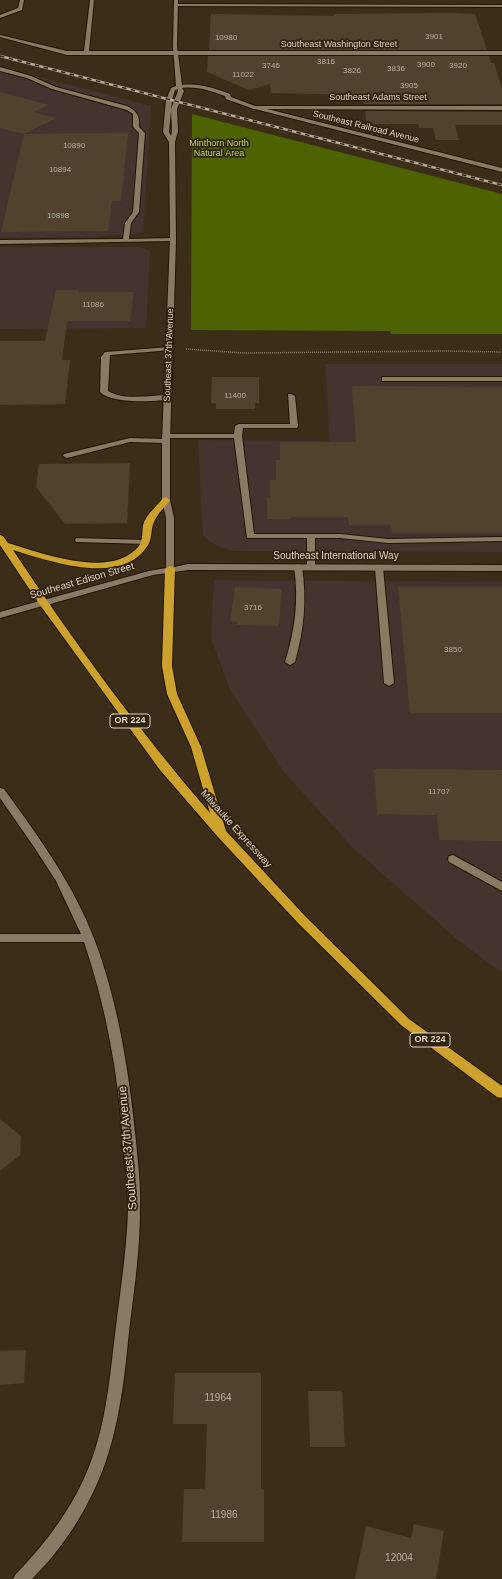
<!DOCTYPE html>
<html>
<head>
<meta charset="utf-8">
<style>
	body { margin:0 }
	canvas { display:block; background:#3c2d19 }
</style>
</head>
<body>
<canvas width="502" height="1579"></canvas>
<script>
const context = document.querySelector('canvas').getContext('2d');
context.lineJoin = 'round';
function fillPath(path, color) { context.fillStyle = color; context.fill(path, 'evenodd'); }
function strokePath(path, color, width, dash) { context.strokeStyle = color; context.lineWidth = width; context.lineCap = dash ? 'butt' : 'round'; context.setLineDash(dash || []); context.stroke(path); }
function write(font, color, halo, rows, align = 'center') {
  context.font = font + ' Arial,sans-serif'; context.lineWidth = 3.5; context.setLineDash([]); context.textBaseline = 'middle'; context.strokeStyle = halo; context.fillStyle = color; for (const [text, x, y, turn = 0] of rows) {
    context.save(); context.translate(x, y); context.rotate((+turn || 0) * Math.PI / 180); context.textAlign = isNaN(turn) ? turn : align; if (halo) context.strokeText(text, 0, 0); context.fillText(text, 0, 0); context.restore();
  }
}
const commercial = new Path2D(`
	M0 67 151 106 143 233 96 237 0 238Z
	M0 247H139L150 251 146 328 0 329Z
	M325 364H502V552L234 551 217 546 208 540 203 535 198 440 330 441Z
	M214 580 502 582V973L458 940 353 848 284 772 230 690 211 638Z`);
const green = new Path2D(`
	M192 114 502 194V334H391L390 331 191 330Z`);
const building = new Path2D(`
	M450 13 475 14 487 50H209L211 14 334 16V14Z
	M208 56H489L491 63H494L502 89V104H364L363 96 361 95 271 93 270 84 249 90 207 72Z
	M0 92 49 105 33 112 56 118 24 134 0 128Z
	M365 111 502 112V125H455L459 140H436L433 128H419L418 124H372L371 122H366Z
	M128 133 121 201H112L108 231 1 232 24 134Z
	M56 290H79V292H134L130 321H67L62 360H70L65 404 0 405V341H45Z
	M212 377H259V403H255V409H216V403H211Z
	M352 386 502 387V533H392L391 525H349L348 517H291V519H267V498H270V480H276V460H280V442H356Z
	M130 463 127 523 65 524 36 487 39 464Z
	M235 587 282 589 279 626 237 625V622L230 621Z
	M398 587H502V713H410Z
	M374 769 502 770V841L439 840 437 815 377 814Z
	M0 1119 21 1136 20 1155 0 1171Z
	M26 1350 24 1383 0 1385V1351Z
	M175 1373H261V1489H264V1542H182L184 1489H205L207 1424H173Z
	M308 1391H342L345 1447H310Z
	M414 1524 444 1531 436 1579H355L366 1526 411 1538Z`);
const path = new Path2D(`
	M186 349 243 353 446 351 502 352`);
const service = new Path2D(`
	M20 0H24L22 10 0 18V15L18 8Z
	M90 0H94L89 51H176L179 53 176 55H67L0 37V35L67 51H84Z
	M0 67 31 76 56 87 127 106C137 111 140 116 139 127L145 133 139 212 131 223 129 239 173 238 175 239V241L0 244V240L123 239 125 223 133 212 139 133 133 127V114L127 110 52 89 27 78 0 71Z
	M170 347 174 349 172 350 110 355 108 391C124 401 150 395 168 395H171V399C155 402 112 404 100 392L101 357 105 352Z
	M382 377H502V381H382Z
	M288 394H291L295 396 298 426 297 428H243L242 436 254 534H340L388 539 502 537V541L388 543 340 538H315V567L311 570 307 567V538H247L234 438H166L162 436 166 434H234L235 426 239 424H290Z
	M130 438 166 439 170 441 166 443 130 442 67 458 63 456 64 454Z
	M76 538 146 540 150 542 146 544 79 542H76L75 540Z
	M298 564 302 567C307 600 304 630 295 662L290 665 285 662C295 630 299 600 294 567Z
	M379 565 383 568 394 683 389 686 384 683 375 568Z
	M453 855 502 882V891L449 862 448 859 449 856Z`);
const minor = new Path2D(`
	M174 4 502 5V7L176 6Z
	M502 51V55H176L173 53 176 51Z
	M251 106H502V110L253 109 250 107Z
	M43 600 46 601 47 603 46 605 0 618V612Z
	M0 788 4 789C39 837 74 885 95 941 119 1005 129 1073 136 1141 138 1163 141 1186 140 1209 140 1247 135 1285 130 1323 126 1360 123 1397 114 1433 101 1488 72 1539 32 1579H13L16 1574C47 1542 74 1506 90 1464 106 1423 110 1377 115 1334 120 1292 127 1250 128 1208 128 1185 125 1163 123 1141 118 1073 106 1007 84 942H0V934H81L56 881 34 847 0 798Z`);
const tertiary = new Path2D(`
	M174 0H178L177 46 182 85C199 83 214 88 230 94L231 97 255 106 502 168V172L251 108 226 99 225 96C211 91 197 86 182 88L184 91 177 109 178 131 175 142 176 240 170 441V500L174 518V567L188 564 502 565V571L188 570 153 575 43 606 39 603 40 601 149 571 166 568V518L162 500V441L170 240 169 142 163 132 166 100 171 88 176 86 173 46ZM178 89V91L171 109 172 131 171 136 169 132 172 100 175 90Z`);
const trunk = new Path2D(`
	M166 497 170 500C165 507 157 514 154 522 150 531 153 540 146 548 119 586 49 561 13 550 73 641 139 731 210 813L191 747 167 694 162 666 165 569 170 566 173 567 175 569 172 666 177 694 201 747 226 831 306 917 409 1019 502 1086V1098L497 1097 401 1025 298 923 218 837 160 770 40 605 0 545V535L3 536 8 543C42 553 111 580 139 546 144 539 141 530 144 522 148 513 157 506 163 498Z`);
const rail = new Path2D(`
	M0 56 502 185`);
const numberNames = [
	["3901",434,37],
	["10980",226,38],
	["3816",326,62],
	["3900",426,65],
	["3746",271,66],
	["3920",458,66],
	["3836",396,69],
	["3826",352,71],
	["11022",243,75],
	["3905",409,86],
	["10890",74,146],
	["10894",60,170],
	["10898",58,216],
	["11086",93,305],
	["11400",235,396],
	["3716",253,608],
	["3850",453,650],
	["11707",439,792]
];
const farStreetnames = [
	["Southeast Washington Street",339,45],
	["Southeast Adams Street",378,98],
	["Southeast Railroad Avenue",366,127,14],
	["Southeast 37th Avenue",169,355,-88]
];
const farParknames = [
	["Minthorn North",219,144],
	["Natural Area",219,154]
];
const shields = [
	[130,721,40],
	[430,1040,40]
];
const shieldNames = [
	["OR 224",130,721],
	["OR 224",430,1040]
];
const streetNames = [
	["Southeast International Way",336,556],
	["Southeast Edison Street",82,581,-16],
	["Milwaukie Expressway",236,829,48]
];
const nearNumbernames = [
	["11964",218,1398],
	["11986",224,1515],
	["12004",399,1558]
];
const nearStreetnames = [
	["Southeast 37th Avenue",128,1148,-95]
];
fillPath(commercial, '#46322e');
fillPath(green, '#4d6200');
fillPath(building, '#52422d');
strokePath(service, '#231502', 2);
strokePath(minor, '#231502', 2);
strokePath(tertiary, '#231502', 2);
strokePath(trunk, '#231502', 2);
strokePath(path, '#8a7e6d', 1.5, [1, 1]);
fillPath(service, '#8b7a63');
fillPath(minor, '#8b7a63');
fillPath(tertiary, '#8b7a63');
fillPath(trunk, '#cca22c');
strokePath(rail, '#b5ab9c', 2.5);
strokePath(rail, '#32230f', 1.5, [4.5]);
write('8px', '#bbb0a1', null, numberNames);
write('9px', '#ded5c8', '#32230f', farStreetnames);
write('9px', '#badb66', '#32230f', farParknames);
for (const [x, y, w] of shields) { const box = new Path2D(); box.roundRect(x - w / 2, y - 7, w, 14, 3); context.fillStyle = '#32230f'; context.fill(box); strokePath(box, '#ded5c8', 1); }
write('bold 9px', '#ded5c8', null, shieldNames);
write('10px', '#ded5c8', '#32230f', streetNames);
write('10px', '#bbb0a1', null, nearNumbernames);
write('12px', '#ded5c8', '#32230f', nearStreetnames);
</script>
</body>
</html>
